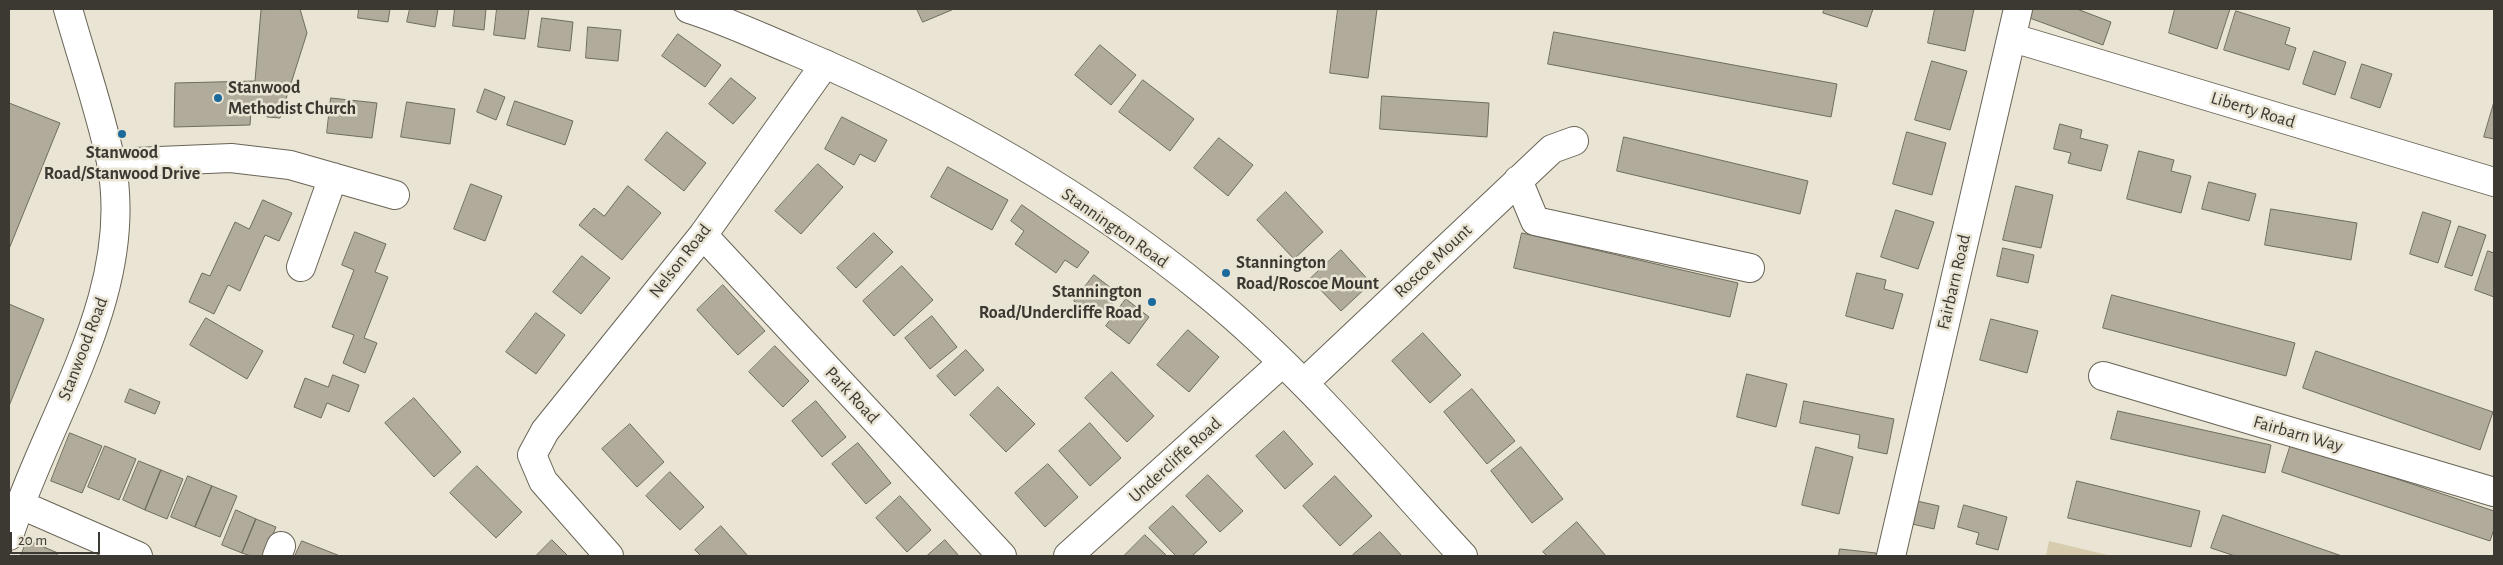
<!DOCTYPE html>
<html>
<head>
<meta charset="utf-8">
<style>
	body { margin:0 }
	#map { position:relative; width:2503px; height:565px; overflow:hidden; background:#e9e4d3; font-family:"Alegreya Sans",sans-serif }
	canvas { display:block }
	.frame { position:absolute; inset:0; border:10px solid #3c3933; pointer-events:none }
	.scale { position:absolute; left:10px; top:532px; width:90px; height:22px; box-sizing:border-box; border:2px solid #3c3933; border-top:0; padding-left:6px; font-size:15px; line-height:18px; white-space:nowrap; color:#3c3933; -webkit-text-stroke:4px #e9e4d3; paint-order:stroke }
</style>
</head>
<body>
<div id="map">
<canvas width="2503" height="565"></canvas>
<div class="frame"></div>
<div class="scale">20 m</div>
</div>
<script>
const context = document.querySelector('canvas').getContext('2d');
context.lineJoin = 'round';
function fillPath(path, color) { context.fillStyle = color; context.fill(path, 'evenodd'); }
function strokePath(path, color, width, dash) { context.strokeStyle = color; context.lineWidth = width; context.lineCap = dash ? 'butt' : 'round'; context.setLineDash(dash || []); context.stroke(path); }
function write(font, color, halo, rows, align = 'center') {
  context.font = font + ' "Alegreya Sans",sans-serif'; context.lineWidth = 5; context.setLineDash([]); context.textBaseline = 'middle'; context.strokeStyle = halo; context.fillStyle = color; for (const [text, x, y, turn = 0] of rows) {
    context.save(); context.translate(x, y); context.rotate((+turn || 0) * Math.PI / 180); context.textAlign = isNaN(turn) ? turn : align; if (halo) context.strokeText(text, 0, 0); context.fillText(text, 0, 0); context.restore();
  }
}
const green = new Path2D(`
	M2049 541 2112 556H2046Z`);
const building = new Path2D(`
	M300 9 307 33 280 118 267 117V106L251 110 250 125 174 127 175 83 255 81 261 10Z
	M359 9H390L388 22 358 18Z
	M410 9H438L435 27 407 22Z
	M455 9H486L484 30 453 26Z
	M497 9H529L525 39 494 35Z
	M917 9H954L923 22Z
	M1338 9H1377L1368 78 1330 73Z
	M1825 9H1873L1867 27 1823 13Z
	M1935 9H1974L1965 51 1928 43Z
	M2030 9H2077L2111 22 2103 45 2027 17Z
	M2175 9H2230L2217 49 2169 33Z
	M2236 11 2290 28 2285 44 2296 48 2289 70 2224 50Z
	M542 18 573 22 570 51 538 47Z
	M588 27 621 30 618 61 586 58Z
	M1554 32 1837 84 1831 117 1548 64Z
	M678 34 721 65 705 87 662 56Z
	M1100 45 1136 75 1111 105 1075 75Z
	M2314 51 2346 62 2335 95 2303 84Z
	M1932 61 1967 71 1950 130 1915 120Z
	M2362 64 2392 74 2380 108 2351 98Z
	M731 78 756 98 733 124 709 104Z
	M1143 80 1194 119 1170 151 1119 112Z
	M485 89 505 97 496 120 477 112Z
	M1382 96 1489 103 1487 137 1380 129Z
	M331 98 377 103 372 138 327 133Z
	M515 101 573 121 565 145 507 125Z
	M407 102 455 109 450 144 401 137Z
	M2494 102V139L2484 137Z
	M9 103 60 123 9 249Z
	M842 117 887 140 875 162 860 154 854 165 825 149Z
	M2060 124 2082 130 2080 138 2108 145 2101 171 2068 163 2071 153 2054 149Z
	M667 132 706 163 684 191 645 160Z
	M1907 132 1946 143 1932 195 1893 184Z
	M1624 137 1808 181 1800 214 1617 171Z
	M1219 138 1253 165 1228 196 1194 168Z
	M2139 151 2174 160 2171 171 2191 176 2181 213 2127 199Z
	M818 164 843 187 801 234 775 211Z
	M948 167 1008 200 992 230 931 197Z
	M2209 182 2256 194 2249 221 2202 209Z
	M471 184 502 196 485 241 454 229Z
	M628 186 661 213 622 260 579 225 594 208 604 216Z
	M2016 186 2053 195 2041 248 2003 240Z
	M1286 192 1323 232 1294 259 1257 220Z
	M263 200 292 213 279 241 265 235 240 291 228 285 214 314 189 302 202 273 210 276 235 222 249 229Z
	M1022 205 1089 252 1077 268 1065 260 1056 273 1015 244 1024 231 1011 221Z
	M2271 209 2357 223 2351 260 2265 245Z
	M1896 210 1934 222 1918 269 1881 257Z
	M2423 212 2451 221 2438 263 2410 254Z
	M2459 226 2486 235 2472 276 2445 267Z
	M355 232 386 244 375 272 388 277 364 338 377 343 365 373 343 363 354 335 332 327 354 270 342 265Z
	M874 233 893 252 856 288 837 268Z
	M1522 233 1738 283 1730 317 1514 268Z
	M2003 248 2034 255 2028 283 1997 276Z
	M1341 250 1371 283 1341 311 1310 279Z
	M2488 251 2494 253V297L2475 290Z
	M582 256 610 278 581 314 553 292Z
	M902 266 933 300 894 336 863 301Z
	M1857 273 1886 280 1884 289 1903 294 1893 329 1846 316Z
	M1094 275 1119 294 1100 320 1074 301Z
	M723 285 765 331 738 355 697 310Z
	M2112 295 2295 343 2286 376 2103 328Z
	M1126 299 1149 317 1129 344 1106 326Z
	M9 304 44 319 9 406Z
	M536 313 565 335 536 374 506 352Z
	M932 316 957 347 930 369 905 338Z
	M206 318 263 351 247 379 190 345Z
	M1991 319 2038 331 2027 373 1980 360Z
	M1188 330 1219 357 1189 392 1157 365Z
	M1423 333 1461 375 1430 403 1392 361Z
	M775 346 809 381 783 407 749 372Z
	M966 350 984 370 955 396 937 376Z
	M2316 351 2493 412 2480 450 2303 388Z
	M1112 372 1154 416 1127 442 1085 398Z
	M1747 374 1787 384 1776 427 1737 417Z
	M333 375 359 385 349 412 327 403 321 418 294 407 305 378 328 387Z
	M998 387 1035 424 1006 452 970 415Z
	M130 389 160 402 155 414 125 402Z
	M1472 389 1515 441 1487 464 1444 412Z
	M414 398 461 452 434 477 385 423Z
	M816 401 846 437 822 457 792 421Z
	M1804 401 1894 419 1887 454 1858 448 1860 435 1800 423Z
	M2118 411 2271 445 2265 473 2111 439Z
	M1090 423 1121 458 1090 486 1059 451Z
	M630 424 664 462 637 487 602 449Z
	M1284 431 1313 464 1285 489 1256 456Z
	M70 433 102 446 82 493 51 481Z
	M858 443 891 483 866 504 832 464Z
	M2291 444 2494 511V529L2490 541 2282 472Z
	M105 446 136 459 119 500 88 487Z
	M1521 447 1563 499 1532 523 1491 471Z
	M1816 447 1853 457 1839 514 1802 505Z
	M139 461 161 470 145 510 123 500Z
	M1048 464 1078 497 1045 527 1015 493Z
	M477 466 522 512 496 538 450 493Z
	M161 470 183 479 167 519 145 510Z
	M670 472 704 507 680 530 646 496Z
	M1208 475 1243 511 1220 532 1186 496Z
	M188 476 212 486 195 527 171 517Z
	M1335 476 1372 516 1340 546 1303 506Z
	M2077 481 2200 511 2191 547 2068 518Z
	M212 486 237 496 220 537 195 527Z
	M900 496 931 530 907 552 876 518Z
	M1917 501 1939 506 1934 529 1912 524Z
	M1964 505 2007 517 1998 550 1976 544 1979 533 1958 527Z
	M1173 506 1207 542 1192 556H1176L1149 528Z
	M236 510 256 519 242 553 222 545Z
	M2223 515 2342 556H2235L2211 548Z
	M256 519 276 527 264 556H251L242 553Z
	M1577 522 1606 556H1547L1543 552Z
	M721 526 748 556H701L695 550Z
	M1380 532 1402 556H1354L1353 555Z
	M1145 535 1167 556H1124Z
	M27 540 58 553 56 556H21Z
	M552 540 568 556H536Z
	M945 540 959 556H927Z
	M302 541 340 556H295Z
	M1840 549 1876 553V556H1839Z`);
const minor = new Path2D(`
	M2013 38 2494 182
	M111 163 231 158 290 165 395 195
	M1518 180 1535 221 1750 268
	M703 235 1002 556
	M301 267 333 177
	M2103 376 2494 492
	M1304 383 1552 149 1574 141
	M19 504 138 556
	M9 536C47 417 137 292 111 162 100 110 82 59 68 9
	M277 556 281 546
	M609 556 543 481 532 455 545 431 703 235 825 64
	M1068 556 1282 363
	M1891 556 2018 9`);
const major = new Path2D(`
	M689 9C724 20 758 36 792 50 940 112 1083 192 1207 294 1300 370 1382 468 1463 556`);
const markers = [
	[218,98,5,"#1b6a9c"],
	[122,134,5,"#1b6a9c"],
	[1226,273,5,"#1b6a9c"],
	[1152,302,5,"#1b6a9c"]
];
const poiNames = [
	["Stanwood",228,88],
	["Methodist Church",228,109],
	["Stanwood",122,153,"center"],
	["Road/Stanwood Drive",122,174,"center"],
	["Stannington",1236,263],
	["Road/Roscoe Mount",1236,284],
	["Stannington",1142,292,"right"],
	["Road/Undercliffe Road",1142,313,"right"]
];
const streetNames = [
	["Liberty Road",2253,110,17],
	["Stannington Road",1115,228,35],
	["Nelson Road",680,261,-52],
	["Roscoe Mount",1433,261,-43],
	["Fairbarn Road",1954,282,-77],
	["Stanwood Road",83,349,-69],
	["Park Road",852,395,47],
	["Fairbarn Way",2298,434,16],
	["Undercliffe Road",1175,460,-42]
];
fillPath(green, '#d7cdae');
fillPath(building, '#b0ab9b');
strokePath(building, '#706c5d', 1);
strokePath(minor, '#696456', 30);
strokePath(major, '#696456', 30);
strokePath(minor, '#fff', 28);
strokePath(major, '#fff', 28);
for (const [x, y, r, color] of markers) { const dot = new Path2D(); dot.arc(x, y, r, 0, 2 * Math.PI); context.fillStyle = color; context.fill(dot); strokePath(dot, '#e9e4d3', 2); }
write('bold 18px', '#3c3933', '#e9e4d3', poiNames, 'left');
write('18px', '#3c3933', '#e9e4d3', streetNames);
</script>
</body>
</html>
